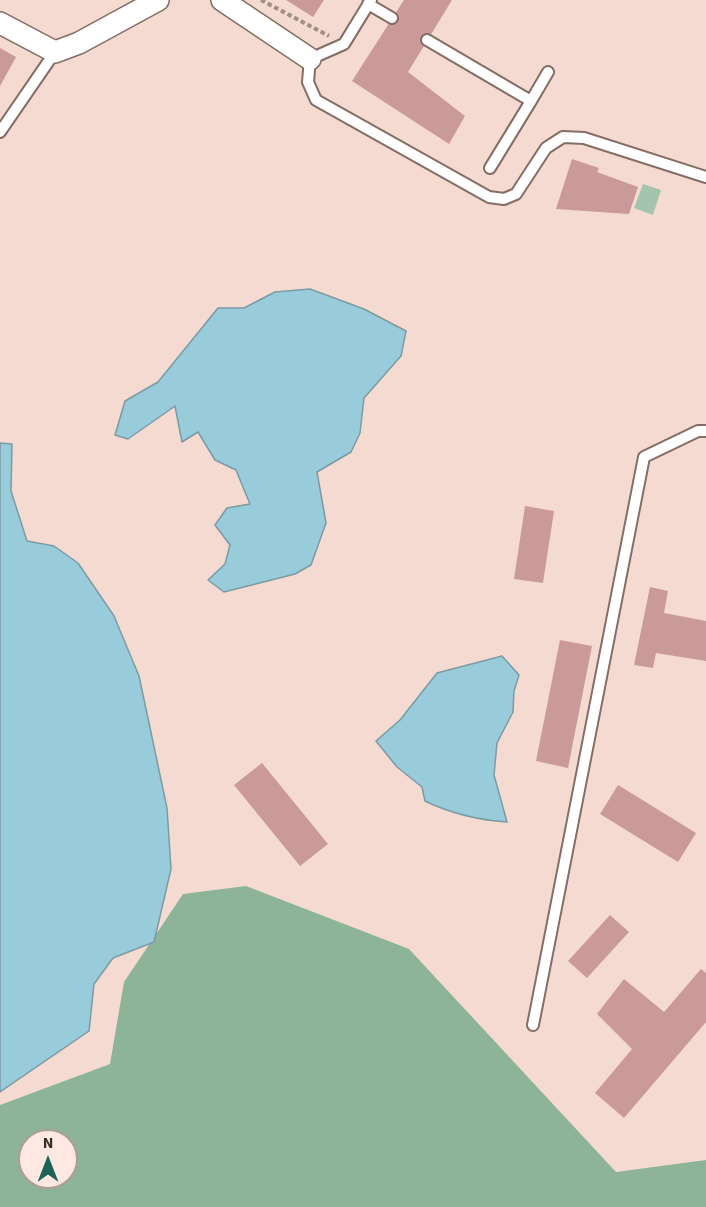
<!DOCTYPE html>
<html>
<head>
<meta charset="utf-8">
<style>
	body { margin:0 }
	#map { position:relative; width:706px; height:1207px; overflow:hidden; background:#f5dad1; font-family:"Source Sans 3",sans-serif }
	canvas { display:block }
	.north { position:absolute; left:18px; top:1129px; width:60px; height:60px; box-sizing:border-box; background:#fee8e1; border:2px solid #ad9c97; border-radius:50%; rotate:0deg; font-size:16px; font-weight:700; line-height:24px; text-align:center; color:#342a27 }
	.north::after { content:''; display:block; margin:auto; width:21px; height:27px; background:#1c6459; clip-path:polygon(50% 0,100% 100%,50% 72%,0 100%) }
</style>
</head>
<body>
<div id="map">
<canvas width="706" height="1207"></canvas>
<div class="north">N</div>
</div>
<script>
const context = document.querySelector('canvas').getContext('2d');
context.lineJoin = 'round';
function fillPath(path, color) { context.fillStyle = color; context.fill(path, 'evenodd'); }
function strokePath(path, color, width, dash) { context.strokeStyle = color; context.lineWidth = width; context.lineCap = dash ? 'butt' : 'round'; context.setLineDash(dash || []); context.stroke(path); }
const green = new Path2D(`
	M643 184 661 190 653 215 634 208Z`);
const forest = new Path2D(`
	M246 886 409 949 616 1172 706 1160V1207H0V1105L110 1064 124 982 183 894ZM30 1141H66V1177H30Z`);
const water = new Path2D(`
	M310 289 364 309 406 331 401 356 364 398 360 433 351 452 317 472 326 523 311 565 295 574 224 592 208 580 225 564 230 545 215 525 227 508 250 504 236 470 215 460 198 432 182 442 175 406 128 439 115 435 125 401 158 382 218 308H244L275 292Z
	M0 443 12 444 11 491 27 541 54 546 78 563 114 616 139 676 167 808 171 869 154 942 113 958 94 984 89 1031 0 1092Z
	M502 656 519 675 514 691 513 712 497 743 494 775 507 822C477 820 452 814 425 801L422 787 397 767 376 741 400 720 437 673Z`);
const building = new Path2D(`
	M286 0H324L313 17Z
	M404 0H452L408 72 465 116 449 144 352 81Z
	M0 48 16 57 0 86Z
	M572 159 599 168 597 172 638 187 629 214 556 209Z
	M525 506 554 511 543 583 514 579Z
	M650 587 668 591 664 613 706 621V661L656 653 653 668 634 665Z
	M560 640 592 646 568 768 536 761Z
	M262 763 328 844 300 866 234 785Z
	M618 785 696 833 678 862 600 814Z
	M610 915 629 932 587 978 568 961Z
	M701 969 706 973V1022L624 1118 595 1093 632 1049 597 1014 624 979 664 1012Z`);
const path = new Path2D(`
	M261 0 329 36`);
const service = new Path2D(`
	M371 0 344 44 310 59 308 82 316 100 489 197 504 199 516 194 546 148 563 137 584 138 706 177
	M368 4 392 18
	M427 40 531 101 548 72
	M0 132 55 52
	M490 168 531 101
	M533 1025 644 457 698 431H706`);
const minor = new Path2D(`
	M222 0 310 59
	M0 23 55 52 79 43 158 0`);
fillPath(green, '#a4c4ad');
fillPath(forest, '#8db499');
fillPath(water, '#99ccda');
strokePath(water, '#7b9ba4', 1.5);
fillPath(building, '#c99a99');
strokePath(service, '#846d65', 14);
strokePath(minor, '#846d65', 24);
strokePath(path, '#a28e88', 4, [4.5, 3]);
strokePath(service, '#fff', 10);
strokePath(minor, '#fff', 21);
</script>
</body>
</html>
